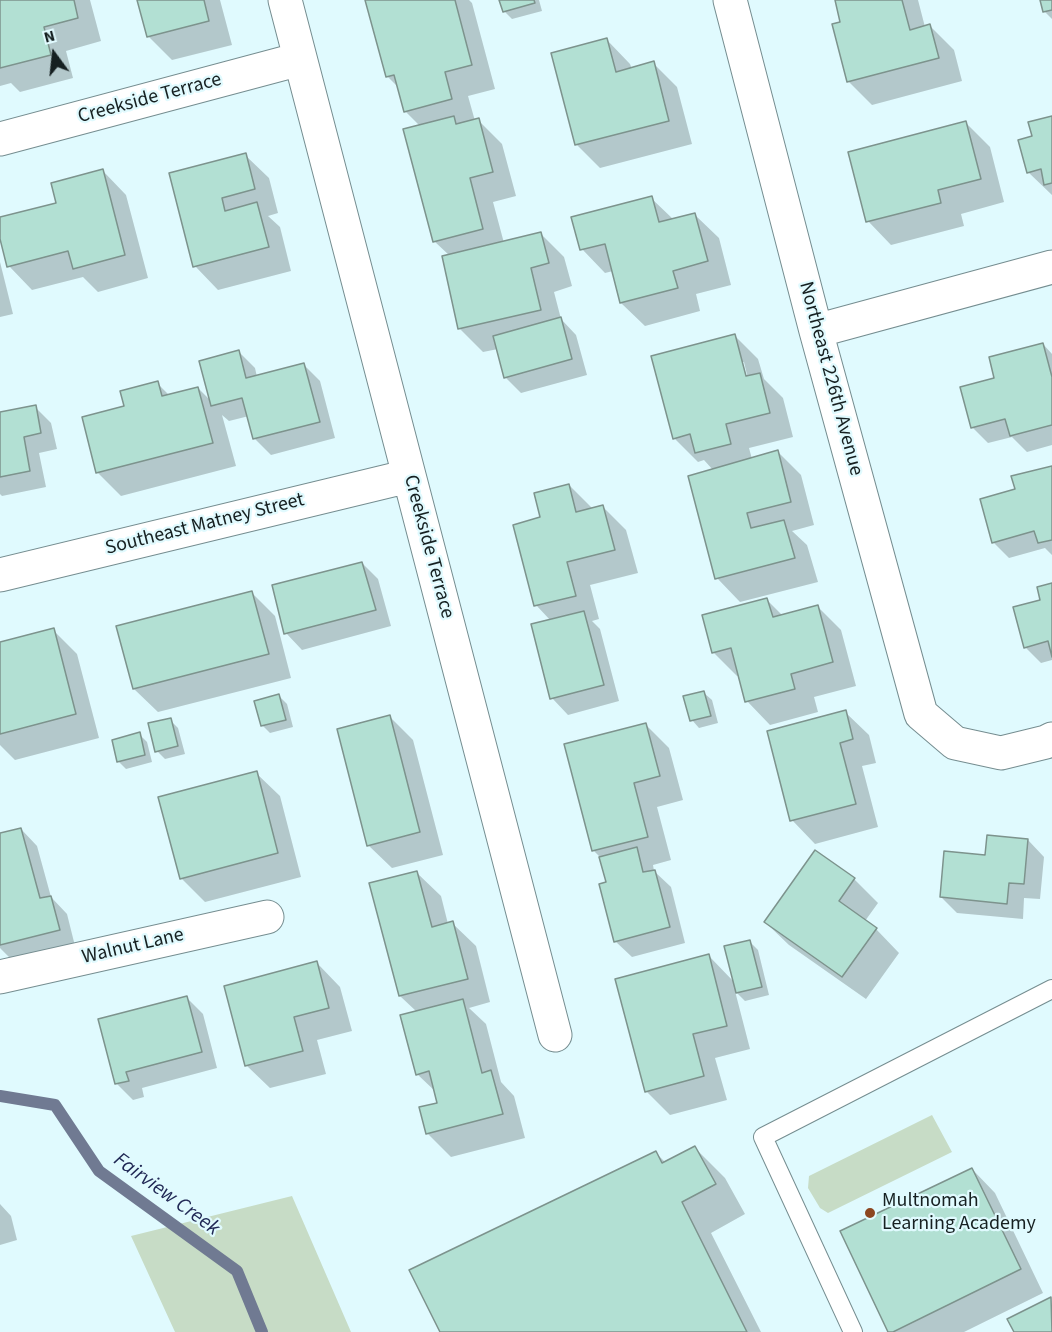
<!DOCTYPE html>
<html>
<head>
<meta charset="utf-8">
<style>
	body { margin:0 }
	#map { position:relative; width:1052px; height:1332px; overflow:hidden; background:#e0fafe; font-family:"Source Sans 3",sans-serif }
	canvas { display:block }
	.north { position:absolute; left:24px; top:24px; width:60px; height:60px; -webkit-text-stroke:4px #e0fafe; paint-order:stroke; rotate:345deg; font-size:16px; font-weight:700; line-height:24px; text-align:center; color:#162021 }
	.north::after { content:''; display:block; margin:auto; width:21px; height:27px; background:#162021; clip-path:polygon(50% 0,100% 100%,50% 72%,0 100%) }
</style>
</head>
<body>
<div id="map">
<canvas width="1052" height="1332"></canvas>
<div class="north">N</div>
</div>
<script>
const context = document.querySelector('canvas').getContext('2d');
context.lineJoin = 'round';
function fillPath(path, color) { context.fillStyle = color; context.fill(path, 'evenodd'); }
function strokePath(path, color, width, dash) { context.strokeStyle = color; context.lineWidth = width; context.lineCap = dash ? 'butt' : 'round'; context.setLineDash(dash || []); context.stroke(path); }
function write(font, color, halo, rows, align = 'center') {
  context.font = font + ' "Source Sans 3",sans-serif'; context.lineWidth = 4.5; context.setLineDash([]); context.textBaseline = 'middle'; context.strokeStyle = halo; context.fillStyle = color; for (const [text, x, y, turn = 0] of rows) {
    context.save(); context.translate(x, y); context.rotate((+turn || 0) * Math.PI / 180); context.textAlign = isNaN(turn) ? turn : align; if (halo) context.strokeText(text, 0, 0); context.fillText(text, 0, 0); context.restore();
  }
}
const green = new Path2D(`
	M932 1115 952 1152 828 1213 820 1208 808 1188 809 1176Z
	M292 1196 351 1332H175L131 1236Z`);
const shadow = new Path2D(`
	M0 0H90L101 41 66 51 73 78 20 92 11 83 0 86Z
	M139 0H220L232 45 172 60 148 36Z
	M371 0H469L472 3 495 89 468 96 475 121 478 120 502 144 516 196 493 202 504 243 541 234 564 257 572 286 554 292 561 319 576 335 587 375 521 393 505 377 498 349 483 352 460 329 444 257 450 256 434 241 420 126 405 111 399 88 387 76Z
	M501 0H539L542 11 512 19 504 11Z
	M836 0H918L925 27 930 26 954 50 962 81 872 105 848 81 842 23Z
	M1041 0H1052V19L1044 11Z
	M607 40 630 64 632 69 653 63 677 87 692 144 600 168 577 145Z
	M1052 117V195L1028 172 1034 137Z
	M966 123 990 147 1004 202 961 214 964 226 891 245 868 221Z
	M245 155 269 178 278 213 268 216 280 227 291 271 218 290 195 266 171 174Z
	M103 171 126 195 148 278 98 292 83 277 32 290 9 266 0 234V218L58 204Z
	M651 198 674 220 695 215 719 238 731 285 696 294 700 311 645 326 621 303 613 271 605 273 582 249Z
	M0 262 13 314 0 317Z
	M735 336 758 359 764 379 783 398 793 437 749 448 752 459 777 451 801 475 814 525 792 531 807 545 818 582 740 602 717 578 713 470 704 460 698 462 674 438ZM741 362H744L749 383 747 384Z
	M1043 344 1052 354V445L1027 452 1012 437 988 443 972 427 996 379Z
	M239 352 255 368 257 377 304 365 320 381 335 438 271 455 255 439 249 416 229 421 222 415 236 466 121 496 97 472 125 407 157 383 170 396 198 388 212 402Z
	M35 407 51 423 57 449 39 453 46 487 2 496 0 494V414Z
	M1052 468V555L1045 548 1009 558 993 542 1017 490Z
	M569 485 593 509 603 507 626 530 638 573 590 585 599 619 592 621 600 629 619 701 568 715 552 698 551 621 536 605 542 518Z
	M362 563 378 579 391 626 302 650 286 633Z
	M1052 585V660L1041 663 1025 647 1042 601Z
	M252 593 275 616 291 678 158 712 134 689Z
	M767 600 783 616 818 607 841 630 856 686 814 697 818 712 770 725 747 701 740 675 737 676 713 652Z
	M53 630 77 654 99 738 15 760 0 745V644Z
	M704 693 712 700 718 723 699 728 692 720Z
	M279 696 287 704 293 727 270 733 262 725Z
	M845 712 869 735 876 763 862 766 878 827 815 844 792 820Z
	M390 717 413 740 443 855 392 868 368 845Z
	M170 720 178 728 185 754 165 759 157 751Z
	M646 725 669 748 683 800 657 807 671 860 653 865 654 871 671 887 685 943 632 957 615 941 607 883 601 858 594 851Z
	M139 734 147 742 152 762 126 769 118 761Z
	M256 773 280 796 301 877 205 902 181 878Z
	M21 829 37 846 51 897 67 914 75 946 14 962 0 948V835Z
	M1028 840 1044 857 1040 899 1024 898 1023 919 957 913 941 897 986 856Z
	M417 873 441 896 448 924 452 923 476 946 490 1002 469 1008 486 1024 501 1082 514 1096 525 1138 451 1157 427 1133 439 1104 436 1092 417 1074V1012L400 996Z
	M854 879 878 903 865 921 876 929 899 953 866 999 789 945 765 922Z
	M750 942 758 950 769 995 745 1001 735 991 750 1049 715 1058 727 1100 670 1115 646 1091 709 956 734 982Z
	M317 963 340 987 352 1031 317 1040 326 1074 270 1088 246 1065Z
	M187 998 203 1014 217 1068 142 1088 144 1097 133 1100 117 1084 100 1020Z
	M695 1148 725 1178 745 1214 711 1233 761 1332H441L656 1153 666 1163Z
	M972 1169 995 1193 1043 1293 964 1332H890Z
	M0 1204 11 1216 17 1240 0 1245Z`);
const stream = new Path2D(`
	M0 1096 55 1105 99 1171 237 1271 262 1332`);
const building = new Path2D(`
	M0 0H74L78 18 44 27 51 55 0 68Z
	M137 0H204L209 21 147 37Z
	M365 0H455L472 65 445 72 452 99 404 112 394 75 386 77Z
	M499 0H534L535 3 503 12Z
	M835 0H902L910 30 930 24 939 58 847 82 832 24 840 22Z
	M1040 0H1052V10L1043 12Z
	M607 38 616 72 654 61 669 121 575 145 551 53Z
	M454 116 456 124 479 118 493 172 470 178 483 229 433 242 403 129Z
	M1052 116V183L1044 185 1041 169 1027 173 1018 140 1032 136 1028 122Z
	M966 121 981 179 938 190 941 203 866 222 848 152Z
	M246 153 255 189 222 198 225 211 257 202 269 247 193 267 169 173Z
	M103 169 125 255 73 269 68 251 7 267 0 239V217L56 203 51 183Z
	M652 196 659 222 695 213 708 261 673 271 678 288 620 303 605 244 580 250 571 217Z
	M541 232 549 263 531 268 541 310 458 329 442 256Z
	M561 317 572 359 504 378 493 336Z
	M735 334 746 376 760 373 770 413 726 424 731 444 695 453 690 434 673 439 651 356Z
	M1043 343 1052 377V425L1010 436 1005 419 971 428 960 387 994 378 989 357Z
	M239 350 246 378 304 363 320 422 253 439 242 398 211 406 199 361Z
	M158 381 162 396 198 387 213 443 96 473 82 417 124 406 120 391Z
	M36 405 41 433 24 437 30 471 0 477V412Z
	M778 450 791 502 747 513 751 528 784 520 795 558 715 579 688 476Z
	M1052 466V540L1038 543 1034 531 992 543 980 499 1015 489 1011 476Z
	M569 484 576 512 603 505 615 550 567 562 576 596 534 606 513 525 540 517 534 493Z
	M362 562 376 610 284 634 272 585Z
	M1052 583V657L1048 641 1024 648 1013 607 1040 600 1037 587Z
	M252 591 269 654 133 689 116 626Z
	M767 598 773 617 818 605 833 662 791 674 795 689 745 702 731 648 712 653 702 615Z
	M584 611 604 685 550 699 531 624Z
	M54 628 76 714 0 734V642Z
	M704 691 711 716 690 721 683 696Z
	M279 694 286 720 261 726 254 701Z
	M846 710 853 739 840 743 856 804 790 821 767 731Z
	M390 715 420 832 367 846 337 729Z
	M171 718 178 746 155 752 148 723Z
	M646 723 660 776 634 783 648 837 592 851 564 744Z
	M140 732 145 755 117 762 112 740Z
	M257 771 278 853 180 879 158 797Z
	M21 828 40 898 51 896 60 930 0 945V833Z
	M987 835 1028 839 1024 884 1009 883 1007 904 940 897 944 851 985 855Z
	M637 847 643 872 655 870 670 927 614 942 599 884 606 882 599 857Z
	M815 850 855 878 839 901 877 928 842 977 764 922Z
	M417 871 432 927 453 921 468 979 399 996 369 883Z
	M750 940 762 987 736 993 724 946Z
	M709 954 727 1026 693 1034 704 1076 645 1092 615 979Z
	M317 961 329 1008 294 1017 303 1051 245 1066 224 986Z
	M187 996 202 1052 126 1072 129 1081 115 1084 98 1019Z
	M463 999 482 1073 491 1070 503 1114 426 1134 419 1107 437 1103 429 1071 416 1075 400 1015Z
	M695 1146 716 1184 682 1202 747 1332H440L409 1270 656 1151 662 1163Z
	M972 1168 1021 1269 893 1332H888L840 1231Z
	M1051 1297 1052 1332H1014L1007 1319Z`);
const service = new Path2D(`
	M853 1332 763 1137 1052 989`);
const minor = new Path2D(`
	M285 0 555 1035
	M730 0 816 331 921 714 955 743 1001 753 1046 742 1052 739
	M0 139 300 59
	M816 331 1052 267
	M0 575 409 476
	M0 977 267 917`);
const markers = [
	[870,1213,6,"#8c461f"]
];
const streetNames = [
	["Creekside Terrace",150,99,-15],
	["Northeast 226th Avenue",830,379,75],
	["Southeast Matney Street",205,525,-14],
	["Creekside Terrace",428,547,75],
	["Walnut Lane",133,947,-13]
];
const poiNames = [
	["Multnomah",882,1202],
	["Learning Academy",882,1225]
];
const waterNames = [
	["Fairview Creek",166,1195,36]
];
fillPath(green, '#c7dcc6');
fillPath(shadow, '#0003');
strokePath(stream, '#707a92', 12);
fillPath(building, '#b2e0d3');
strokePath(building, '#7d938d', 1.5);
strokePath(service, '#758d90', 20);
strokePath(minor, '#758d90', 35);
strokePath(service, '#fff', 18);
strokePath(minor, '#fff', 33);
for (const [x, y, r, color] of markers) { const dot = new Path2D(); dot.arc(x, y, r, 0, 2 * Math.PI); context.fillStyle = color; context.fill(dot); strokePath(dot, '#e0fafe', 2); }
write('20px', '#162021', '#e0fafe', streetNames);
write('20px', '#162021', '#e0fafe', poiNames, 'left');
write('italic 21px', '#202855', '#e0fafe', waterNames);
</script>
</body>
</html>
